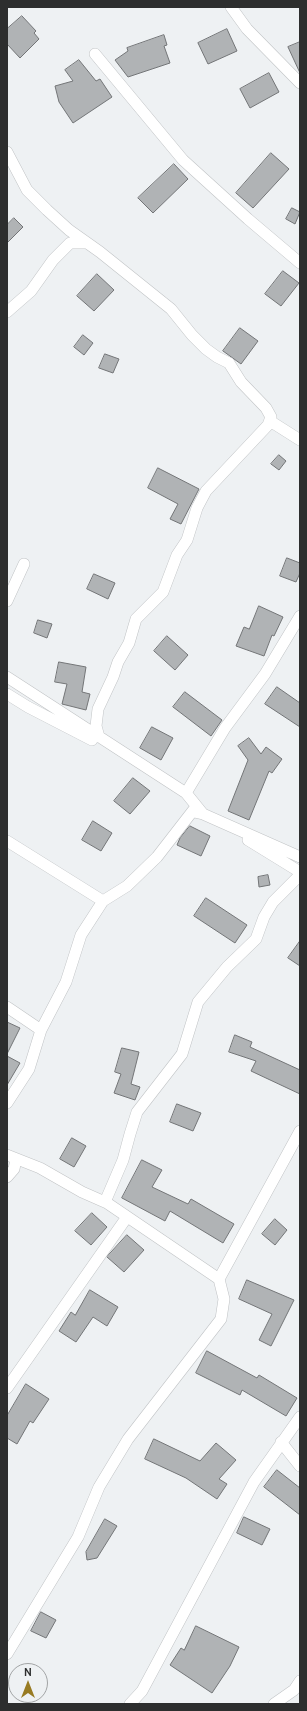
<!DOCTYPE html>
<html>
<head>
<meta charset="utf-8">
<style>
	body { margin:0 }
	#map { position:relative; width:307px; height:1711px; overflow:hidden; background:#eef1f3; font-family:Cabin,sans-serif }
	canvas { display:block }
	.frame { position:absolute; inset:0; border:8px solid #2d2e2e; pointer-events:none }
	.north { position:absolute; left:8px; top:1663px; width:40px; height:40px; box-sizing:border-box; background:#eef1f3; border:1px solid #a1a3a4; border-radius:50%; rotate:0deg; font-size:11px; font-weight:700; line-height:16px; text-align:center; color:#2d2e2e }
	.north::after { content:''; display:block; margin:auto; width:14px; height:18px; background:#987b23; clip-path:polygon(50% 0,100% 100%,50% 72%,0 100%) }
</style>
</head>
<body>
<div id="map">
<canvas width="307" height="1711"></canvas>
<div class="frame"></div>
<div class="north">N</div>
</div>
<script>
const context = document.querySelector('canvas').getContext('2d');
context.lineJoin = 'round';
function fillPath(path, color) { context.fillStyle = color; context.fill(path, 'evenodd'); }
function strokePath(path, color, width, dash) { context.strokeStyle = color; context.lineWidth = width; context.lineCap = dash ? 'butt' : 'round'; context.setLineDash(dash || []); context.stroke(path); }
const building = new Path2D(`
	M22 16 36 31 34 33 39 39 20 58 7 44V29Z
	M227 29 237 51 208 64 198 43Z
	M164 35 167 45 164 46 170 63 128 77 115 60 128 51 127 48Z
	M300 42V73L288 47Z
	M79 60 96 81 100 79 112 97 73 123 59 102 55 86 73 81 65 70Z
	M269 73 279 92 250 108 240 89Z
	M271 153 289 169 253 208 236 193Z
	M174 164 188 179 153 213 138 198Z
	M292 208 300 212 295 224 286 219Z
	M14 218 23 227 7 243V225Z
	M283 271 299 283 281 306 265 294Z
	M97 274 114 290 94 311 77 296Z
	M240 328 258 341 241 364 223 351Z
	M83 335 93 343 84 355 74 347Z
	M105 354 119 359 113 373 99 368Z
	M279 455 286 461 279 470 271 464Z
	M158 468 199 489 181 524 170 519 178 504 148 488Z
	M287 558 300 563V573L296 582 280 576Z
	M94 574 115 583 108 599 87 589Z
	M259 606 283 617 274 636 272 635 264 656 236 646 244 627 249 629Z
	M38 620 52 624 47 638 34 633Z
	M167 636 188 655 175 670 154 651Z
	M59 662 86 667 82 692 90 694 86 710 62 704 67 684 55 682Z
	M277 687 300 703V727L265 704Z
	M185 692 222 720 211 736 173 707Z
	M152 727 173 738 161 760 140 748Z
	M249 738 261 754 266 747 282 759 272 773 269 771 249 820 228 811 248 760 238 746Z
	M133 778 150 791 130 814 114 801Z
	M93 821 112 833 101 851 82 840Z
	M190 826 210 836 201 856 177 845 180 838Z
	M268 875 270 885 259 887 258 877Z
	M206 898 247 925 235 943 194 916Z
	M300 941V966L288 958Z
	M7 1022 20 1028 7 1054Z
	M235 1035 252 1042 250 1047 300 1070V1094L251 1071 256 1061 229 1052Z
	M122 1048 139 1052 131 1084 140 1087 135 1100 114 1093 121 1074 115 1072Z
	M7 1056 20 1063 7 1085Z
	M177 1104 201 1113 193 1131 170 1122Z
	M72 1138 86 1146 74 1167 60 1159Z
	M142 1160 162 1170 152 1187 188 1204 191 1199 234 1224 223 1243 170 1211 165 1221 122 1198Z
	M92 1213 107 1227 91 1245 75 1231Z
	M275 1219 287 1230 275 1245 262 1234Z
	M127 1235 144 1250 124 1272 107 1257Z
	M247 1280 294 1300 271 1346 259 1340 272 1314 239 1299Z
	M90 1290 118 1307 107 1326 93 1317 76 1342 59 1331 71 1312 75 1315Z
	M207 1351 257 1378 259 1375 297 1398 286 1416 242 1390 240 1395 196 1373Z
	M26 1384 49 1399 33 1423 30 1421 17 1444 7 1438V1416Z
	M154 1439 200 1461 216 1443 236 1460 219 1479 227 1484 217 1499 186 1478 145 1459Z
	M277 1470 300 1488V1515L264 1487Z
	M244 1517 270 1529 262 1545 237 1533Z
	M105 1519 117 1526 97 1558 87 1560 86 1552Z
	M41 1612 56 1620 46 1638 31 1631Z
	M196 1626 239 1647 230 1666 212 1693 170 1665 181 1648 184 1650Z`);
const minor = new Path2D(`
	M231 7 247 29 300 83
	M95 54 183 160 248 219 300 263
	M7 152 27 190 47 210 69 230 100 252 171 309 192 335 206 349 217 357 229 363 241 382 266 408 271 417 268 425 206 491 197 508 187 540 177 555 163 592 136 619 129 643 118 662 113 677 98 709 96 726 99 737
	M7 312 31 291 53 260 70 243H87
	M270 421 300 440
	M7 601 24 564
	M7 677 186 793 203 814 300 857
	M7 694 28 707 92 740
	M186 793 225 728 265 674 300 616
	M248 840 300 872
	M7 841 103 901
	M7 1007 41 1030
	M7 1103 29 1069 41 1030 66 982 81 935 103 901 127 886 157 857 195 808 194 812 203 814
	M7 1155 40 1168 82 1192 107 1203 219 1279
	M7 1177 14 1169 16 1159
	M105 1202 123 1160 130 1134 137 1112 182 1054 198 1002 227 967 256 939 264 917 273 902 298 877 300 874
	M7 1388 127 1217
	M281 1442 300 1466
	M7 1654 78 1537 99 1487 128 1439 221 1319 224 1299 219 1279 300 1131
	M130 1704 142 1691 254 1482 300 1417
	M274 1704 294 1690 300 1681`);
fillPath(building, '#b0b3b5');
strokePath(building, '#737577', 1);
strokePath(minor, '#c0c3c5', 12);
strokePath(minor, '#fff', 11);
</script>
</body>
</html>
